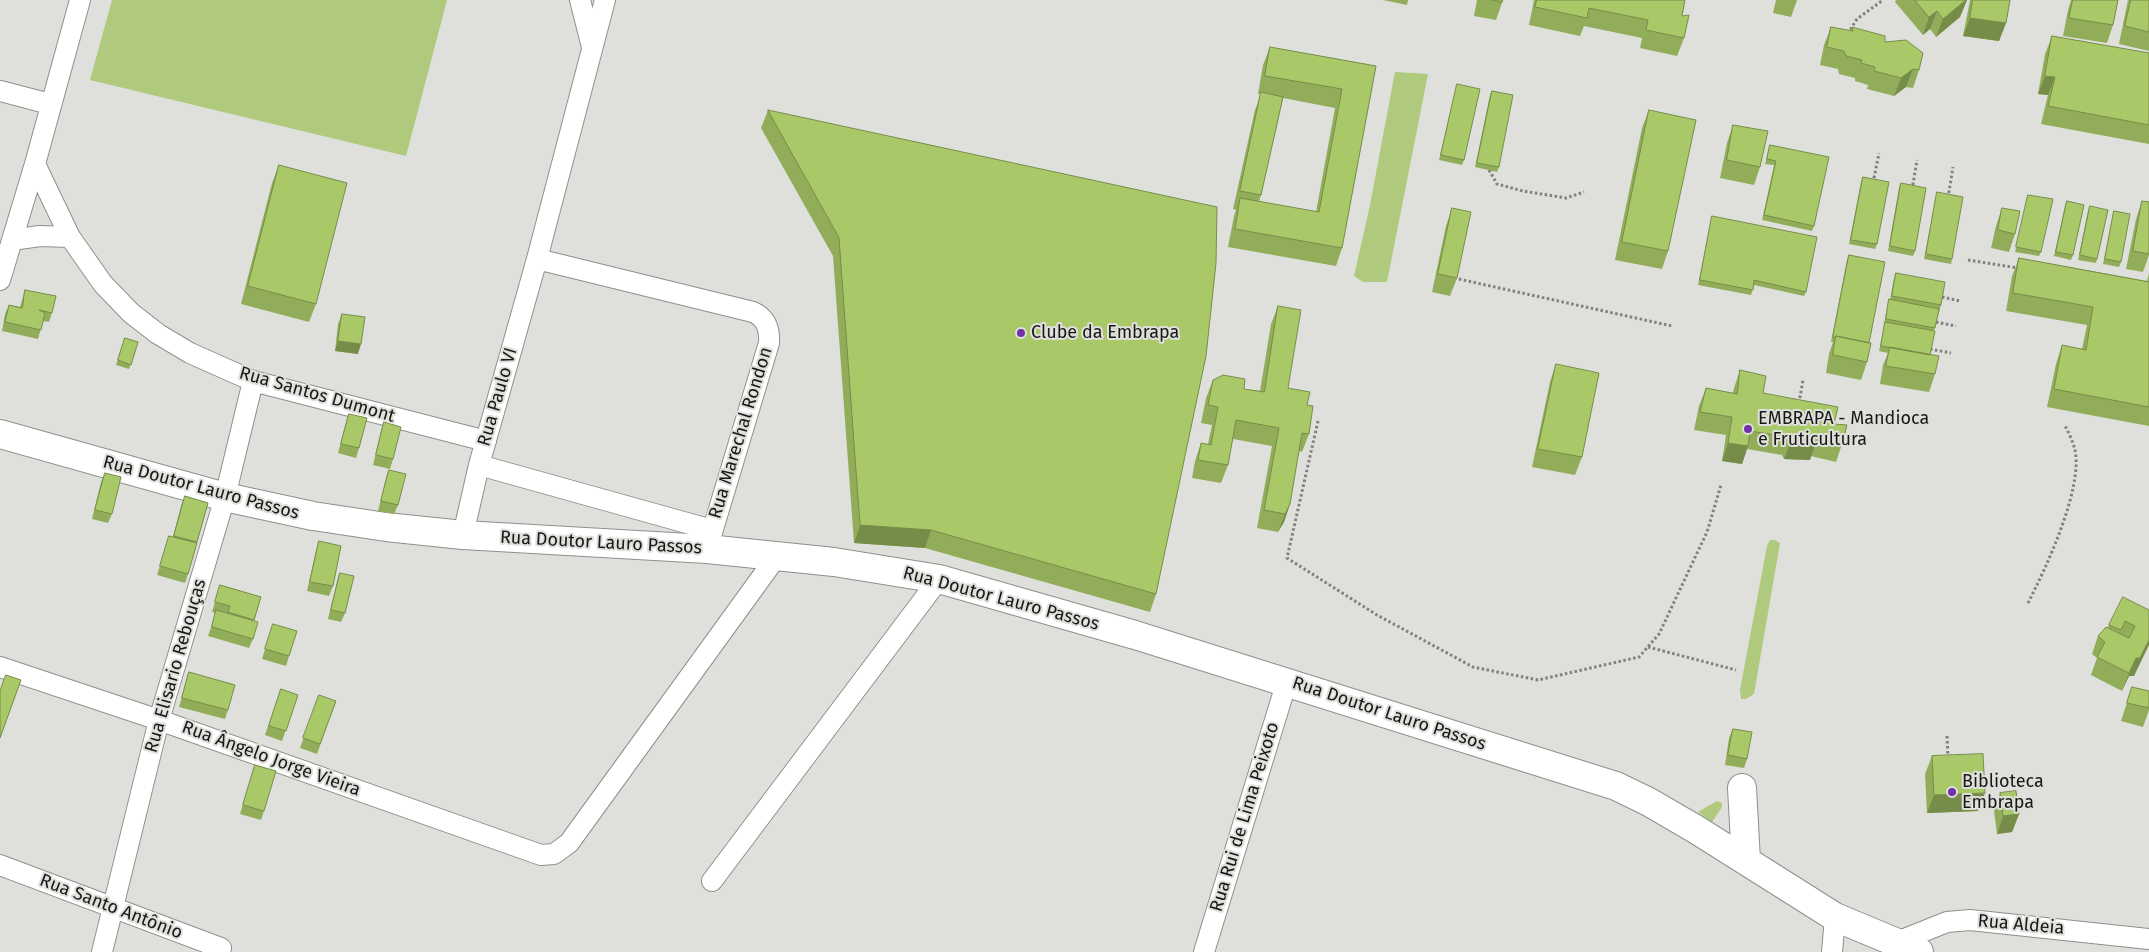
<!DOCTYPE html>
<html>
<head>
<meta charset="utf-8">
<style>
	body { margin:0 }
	canvas { display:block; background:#dfe0dc }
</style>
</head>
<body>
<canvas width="2149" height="952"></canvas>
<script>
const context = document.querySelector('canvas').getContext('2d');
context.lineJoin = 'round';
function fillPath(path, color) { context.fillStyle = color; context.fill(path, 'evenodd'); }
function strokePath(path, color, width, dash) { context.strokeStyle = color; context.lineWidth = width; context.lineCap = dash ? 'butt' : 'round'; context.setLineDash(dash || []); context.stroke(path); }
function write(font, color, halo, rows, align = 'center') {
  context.font = font + ' "Fira Sans",sans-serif'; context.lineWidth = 4; context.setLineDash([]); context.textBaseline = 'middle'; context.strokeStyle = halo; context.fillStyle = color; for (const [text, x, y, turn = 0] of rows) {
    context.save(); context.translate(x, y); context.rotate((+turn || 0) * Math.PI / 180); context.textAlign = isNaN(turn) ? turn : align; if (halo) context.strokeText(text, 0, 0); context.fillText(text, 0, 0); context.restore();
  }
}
const green = new Path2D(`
	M112 0H447L406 156 90 80Z
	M1395 72 1428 74 1387 282H1363L1354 276 1370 205Z
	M922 399 1100 451 1067 574 882 518Z
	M1770 540H1775L1780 543 1754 694 1746 699H1741L1740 690 1767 546Z
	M1717 801 1722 803V807L1712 822 1698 812Z`);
const path = new Path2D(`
	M1845 38 1857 19 1883 0
	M1489 170 1497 184 1523 191 1566 198 1584 192
	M1873 183 1879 153
	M1912 190 1917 160
	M1948 198 1953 167
	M1968 260 2018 268
	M1454 278 1672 326
	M1942 297 1960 301
	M1936 322 1956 326
	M1930 349 1951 353
	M1799 403 1803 380
	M1318 421 1287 558 1377 615 1473 667 1538 680 1639 657 1659 634 1707 532 1721 485
	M2028 603C2046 568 2083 489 2075 450 2073 442 2069 433 2065 426
	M1648 647 1736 670
	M1947 736 1948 758`);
const minor = new Path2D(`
	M580 0 592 47
	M0 91 50 104
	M35 164 70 237 103 284 131 313 158 334 190 353 253 381 486 441
	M12 240 40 236 70 237
	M537 259 753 312C766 318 770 328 769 343L707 549
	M0 280 35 164 80 0
	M479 465 712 530
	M463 535 479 465 537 259 605 0
	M0 667 159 720 541 855 554 854 569 843 777 556
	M0 865 221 948
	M712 881 939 579
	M1897 942 1947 922 1970 920 2149 939
	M102 952 159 720 225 497 253 381
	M1204 952 1287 681
	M1832 952 1835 917`);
const secondary = new Path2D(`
	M0 434 225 497 313 516 386 527 463 535 707 549 834 562 939 579 1135 635 1616 786 1649 802 1697 830 1835 917 1919 952
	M1742 788 1746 860`);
const wall = new Path2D(`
	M1383 0H1408L1407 5Z
	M1477 0H1503L1496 20 1474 16Z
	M1534 0H1685L1682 16 1684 38 1677 56 1640 48 1642 38 1584 26 1580 36 1529 25Z
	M1776 0H1797L1791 17 1773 13Z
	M1896 0H1967L1960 17 1936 37 1930 29 1923 35 1895 2Z
	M1970 0H2010L2006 23 1999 41 1963 36Z
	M2071 0H2118L2113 25 2107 43 2063 36 2068 10Z
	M2128 0H2149V51L2119 44Z
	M1831 27 1851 31 1852 27 1885 42 1919 70 1913 88 1906 87 1894 96 1867 89 1868 85 1855 81V78L1839 74 1838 69 1820 65 1824 45Z
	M2052 36 2149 53V144L2041 124 2048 95 2038 94 2045 54Z
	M1270 47 1376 66 1342 248 1336 266 1228 247 1234 216 1236 210 1233 209 1255 110 1261 94H1258L1263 65ZM1283 98 1335 108 1316 212 1259 202 1261 195Z
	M1457 84 1464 160 1462 165 1439 160Z
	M1492 91 1499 167 1497 172 1475 167 1490 95Z
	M768 110 1156 594 1150 612 925 548 854 543 833 256 761 128Z
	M1649 110 1668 251 1662 269 1615 260 1642 128Z
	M1733 125 1760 167 1754 185 1720 178 1727 143Z
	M1770 145 1814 226 1812 231 1762 220 1774 165 1765 164Z
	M279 165 316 304 309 322 241 304 272 183Z
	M1863 177 1877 244 1875 249 1849 244 1861 182Z
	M1901 183 1915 251 1913 256 1888 251 1899 188Z
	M1937 192 1952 259 1951 264 1924 259 1936 197Z
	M2028 195 2041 252 2039 256 2015 252Z
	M2067 201 2073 255 2071 260 2054 256 2065 206Z
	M2142 201 2149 202V255L2143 272 2126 269 2136 219Z
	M2090 206 2097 259 2096 263 2078 260 2088 211Z
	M1452 208 1457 278 1450 296 1432 292 1446 226Z
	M2002 208 2015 234 2009 252 1991 248 1996 226Z
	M2114 211 2121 262 2119 267 2103 264 2113 216Z
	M1712 216 1806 292 1804 296 1754 285 1751 295 1698 285 1711 221Z
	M1849 255 1869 343 1867 362 1861 380 1826 373 1829 354 1833 342H1831L1847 260Z
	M2019 258 2147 281 2149 273V426L2047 407 2056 364 2062 345 2082 349 2087 325 2006 311 2012 276Z
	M1896 273 1941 305 1934 331 1930 355 1935 374 1929 392 1880 384 1883 365 1888 353 1879 351 1885 324H1884L1889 299 1890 300 1894 278Z
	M25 290 52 313 49 322 43 321 38 339 2 331 5 314 9 305 20 307 22 300Z
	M1278 306 1288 388 1307 405 1309 434 1302 452 1299 451 1290 504 1284 522 1278 532 1257 528 1272 446 1233 439 1228 465 1221 483 1192 478 1195 461 1201 443 1208 444 1212 425 1201 423 1206 398 1213 380 1244 389 1260 391 1271 324Z
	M342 314 358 354 335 351 338 324Z
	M125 338 138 342 129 369 116 365Z
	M1556 364 1582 457 1575 475 1532 467 1550 382Z
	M1740 370 1763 393 1834 424 1842 444 1836 462 1811 456 1810 460 1784 459 1782 455 1747 449 1742 464 1722 461 1726 435 1694 430 1699 406 1706 388 1733 393 1734 388Z
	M349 414 359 448 356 458 338 453 346 423Z
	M384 422 393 459 390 469 373 465 381 432Z
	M389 470 398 505 394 514 378 511 386 479Z
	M105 473 112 514 108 523 92 519 101 482Z
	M185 496 208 503 188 574 185 583 157 575 169 536 173 537 181 506Z
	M319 541 333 586 329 596 307 591 316 551Z
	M340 573 345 613 341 622 328 619 337 582Z
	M220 585 261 597 254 621 253 639 249 648 208 636 216 613 212 612Z
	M2149 610 2134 676H2129L2122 691 2091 675 2097 658 2092 654 2098 636 2108 627 2109 625Z
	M273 624 289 656 286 666 262 659Z
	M189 672 228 710 225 719 179 707Z
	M2132 687 2149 691V710L2143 727 2121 721Z
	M281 689 298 695 282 741 265 735Z
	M319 695 336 701 317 754 300 748Z
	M1733 729 1747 759 1744 768 1725 765 1729 738Z
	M1932 756 1978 811 1927 813 1925 774Z
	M255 765 264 811 261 820 240 814Z
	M2000 793 2019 814 2012 832 1997 834 1994 811Z`);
const shadedWall = new Path2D(`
	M1966 0H1967L1960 17 1936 37 1943 19Z
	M1937 11 1930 29 1923 35 1929 17Z
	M1970 18 2006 23 1999 41 1963 36Z
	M1913 69 1906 87 1894 96 1901 78Z
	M2045 76 2055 77 2048 95 2038 94Z
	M338 341 361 344 358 354 335 351Z
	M1791 441 1816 442 1810 460 1784 459Z
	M1728 443 1748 446 1742 464 1722 461Z
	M1290 504 1284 522 1278 532 1285 514Z
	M860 525 931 530 925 548 854 543Z
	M2149 640V645L2134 676H2129L2122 691 2129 673 2136 658Z
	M1985 793 1978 811 1927 813 1934 795Z
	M2019 814 2012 832 1997 834 2003 816Z`);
const building = new Path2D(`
	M1492 0H1503L1502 2Z
	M1537 0H1685L1682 16 1689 15 1684 38 1646 30 1648 20 1589 8 1587 18 1535 7Z
	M1915 0H1966L1943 19 1937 11 1929 17Z
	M1973 0H2010L2006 23 1970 18Z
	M2073 0H2118L2113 25 2069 18Z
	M2131 0H2149V32L2125 26Z
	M1831 27 1853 31 1852 27 1885 36V42L1906 40 1923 53 1919 70 1913 69 1901 78 1874 71 1875 67 1861 63 1862 60 1846 56 1844 51 1827 47Z
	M2052 36 2149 53V125L2048 106 2055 77 2045 76Z
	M1270 47 1376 66 1342 248 1235 229 1240 198 1319 212 1342 89 1265 76Z
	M1457 84 1480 89 1464 160 1441 155Z
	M1492 91 1513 95 1499 167 1477 163Z
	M1261 92 1283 97 1261 195 1240 191Z
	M768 110 1217 207 1216 263 1206 356 1156 594 931 530 860 525 839 238Z
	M1649 110 1696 120 1668 251 1622 242Z
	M1733 125 1768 131 1760 167 1727 160Z
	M1770 145 1829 157 1814 226 1764 215 1776 161 1767 159Z
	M279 165 347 183 316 304 248 286Z
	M1863 177 1889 182 1877 244 1851 240Z
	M1901 183 1926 188 1915 251 1890 246Z
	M1937 192 1963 197 1952 259 1926 254Z
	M2028 195 2053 199 2041 252 2016 247Z
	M2067 201 2084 205 2073 255 2056 252Z
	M2142 201 2149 202V254L2133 251Z
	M2090 206 2108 210 2097 259 2080 255Z
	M1452 208 1471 212 1457 278 1438 274Z
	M2002 208 2020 211 2015 234 1998 230Z
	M2114 211 2130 214 2121 262 2105 259Z
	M1712 216 1817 237 1806 292 1754 280 1753 290 1700 280Z
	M1849 255 1885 262 1869 343 1836 336 1835 338 1833 337Z
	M2019 258 2149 282V407L2054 389 2062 345 2086 350 2093 307 2013 293Z
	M1896 273 1945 282 1941 305 1892 296Z
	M25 290 56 296 52 313 39 310 45 313 41 330 5 322 9 305 22 308Z
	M1889 299 1939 309 1935 328 1886 319Z
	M1278 306 1301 310 1288 388 1310 392 1307 405 1313 406 1309 434 1302 433 1290 504 1285 514 1264 510 1279 428 1236 420 1228 465 1198 460 1201 443 1211 445 1218 407 1208 405 1213 380 1223 375 1245 379 1244 389 1264 392Z
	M342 314 365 317 361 344 338 341Z
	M1885 322 1935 331 1930 355 1881 346Z
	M1836 336 1871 343 1867 362 1833 355Z
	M125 338 138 342 131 365 118 360Z
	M1890 347 1939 356 1935 374 1886 366Z
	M1556 364 1599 373 1582 457 1538 449Z
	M1740 370 1766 376 1763 393 1838 407 1834 424 1847 425 1842 444 1818 438 1816 442 1791 441 1788 437 1750 431 1748 446 1728 443 1732 417 1700 412 1706 388 1737 394Z
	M349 414 367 418 359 448 341 444Z
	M384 422 401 427 393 459 376 455Z
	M389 470 406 474 398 505 381 501Z
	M105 473 121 477 112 514 95 510Z
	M185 496 208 503 197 542 174 536Z
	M169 536 197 543 188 574 160 566Z
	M319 541 341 546 333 586 310 582Z
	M340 573 354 576 345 613 331 610Z
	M220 585 261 597 254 620 228 612 230 606 215 602Z
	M2123 597 2149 610V640L2140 658H2136L2129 673 2097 657 2105 642 2098 636 2106 627 2129 638 2135 626 2125 621 2121 630 2109 625Z
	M216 610 258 622 253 639 212 627Z
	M273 624 297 631 289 656 265 649Z
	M189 672 235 685 228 710 182 698Z
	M6 675 21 680 0 738V691Z
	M2132 687 2149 691V708L2127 703Z
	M281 689 298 695 286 731 269 726Z
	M319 695 336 701 320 744 303 738Z
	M1733 729 1752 732 1747 759 1728 755Z
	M1983 754 1985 793 1934 795 1932 756Z
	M255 765 276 771 264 811 243 805Z
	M2016 791 2019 814 2003 816 2000 793Z`);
const markers = [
	[1021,333,5,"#7032a7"],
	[1748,429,5,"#7032a7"],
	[1952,792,5,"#7032a7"]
];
const poiNames = [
	["Clube da Embrapa",1031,333],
	["EMBRAPA - Mandioca",1758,419],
	["e Fruticultura",1758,440],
	["Biblioteca",1962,782],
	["Embrapa",1962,803]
];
const streetNames = [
	["Rua Santos Dumont",317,395,16],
	["Rua Paulo VI",498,397,-74],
	["Rua Marechal Rondon",741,433,-73],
	["Rua Doutor Lauro Passos",201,488,15],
	["Rua Doutor Lauro Passos",601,543,3],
	["Rua Doutor Lauro Passos",1001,599,15],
	["Rua Elisario Rebouças",176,666,-74],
	["Rua Doutor Lauro Passos",1389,714,18],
	["Rua Ângelo Jorge Vieira",271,759,20],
	["Rua Rui de Lima Peixoto",1245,817,-73],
	["Rua Santo Antônio",111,907,21],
	["Rua Aldeia",2021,925,5]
];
fillPath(green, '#afc97d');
strokePath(minor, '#8f908d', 22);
strokePath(secondary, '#8f908d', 30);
strokePath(path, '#80807e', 3, [2.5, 2.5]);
strokePath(minor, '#fff', 20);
strokePath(secondary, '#fff', 28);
fillPath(wall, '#91ad5a');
fillPath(shadedWall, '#768d4a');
fillPath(building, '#a9c969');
strokePath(building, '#768d4a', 1);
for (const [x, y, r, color] of markers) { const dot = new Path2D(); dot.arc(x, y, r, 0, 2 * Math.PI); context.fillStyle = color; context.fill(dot); strokePath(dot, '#dfe0dc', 2); }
write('18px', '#181817', '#dfe0dc', poiNames, 'left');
write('18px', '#181817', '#dfe0dc', streetNames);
</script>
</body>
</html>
